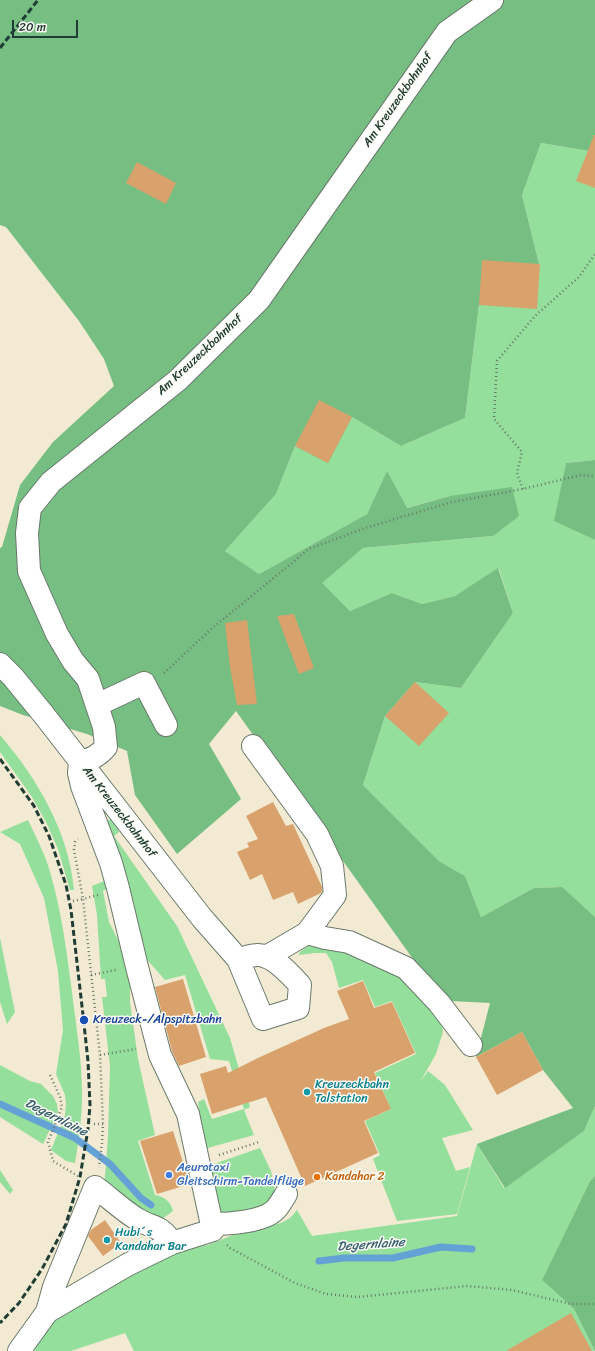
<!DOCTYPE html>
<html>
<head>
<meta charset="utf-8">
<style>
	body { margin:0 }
	#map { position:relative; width:595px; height:1351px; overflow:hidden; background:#f2ead2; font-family:Sriracha,sans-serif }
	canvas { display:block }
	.scale { position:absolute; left:12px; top:20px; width:66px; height:18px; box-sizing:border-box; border:2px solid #1f3d34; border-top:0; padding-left:5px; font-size:12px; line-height:14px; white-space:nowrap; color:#1f3d34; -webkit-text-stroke:3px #fdfcf7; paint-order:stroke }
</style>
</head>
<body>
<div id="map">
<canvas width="595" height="1351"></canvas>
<div class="scale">20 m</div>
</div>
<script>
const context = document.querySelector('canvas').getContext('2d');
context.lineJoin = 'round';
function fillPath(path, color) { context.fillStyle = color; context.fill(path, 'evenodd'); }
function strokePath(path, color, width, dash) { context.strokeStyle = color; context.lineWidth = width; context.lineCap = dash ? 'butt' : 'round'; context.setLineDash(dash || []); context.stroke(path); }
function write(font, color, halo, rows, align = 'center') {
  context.font = font + ' Sriracha,sans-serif'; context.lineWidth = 3; context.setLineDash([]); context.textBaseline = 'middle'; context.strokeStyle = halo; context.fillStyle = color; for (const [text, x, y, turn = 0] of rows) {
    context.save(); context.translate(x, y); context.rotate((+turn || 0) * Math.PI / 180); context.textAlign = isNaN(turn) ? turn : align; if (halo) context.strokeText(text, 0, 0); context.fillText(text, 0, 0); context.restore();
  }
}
const green = new Path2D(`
	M541 143 595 152V460L566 463 555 521 595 540V917L561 887 534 888 481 917 465 876 439 861 363 785 385 716 415 682 461 688 513 613 499 569 455 596 422 604 392 593 350 611 321 583 363 548 493 536 450 496 406 508 387 472 367 514 259 574 225 551 276 494 295 446 352 417 401 446 465 418 479 305 539 264 522 195Z
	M0 735C37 778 69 832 74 890H70L58 849 46 822 32 797 0 752Z
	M111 819 116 824 119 832 114 836 177 926 230 1038 250 1107 244 1110 254 1135 204 1149 198 1102 204 1099 212 1119 244 1109 229 1061 210 1059 185 975 165 980 143 955 104 822Z
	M28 820C37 839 47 858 52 879 62 915 67 954 72 992 76 1026 82 1060 82 1094 82 1118 79 1140 75 1163L66 1161 51 1150 65 1115 66 1104 65 1095 56 1074 63 1030 58 971 44 898 20 844 0 832Z
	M109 879 111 886 103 891 109 922 119 942 130 984V1002L138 1059 155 1135 138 1141 155 1195C165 1197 170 1201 173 1211L162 1219 140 1216 104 1189 108 1136 110 1066 102 997H107L105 979H101L97 915 92 886Z
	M0 938 15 1012 7 1024 0 1002Z
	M332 942 401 975 440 1014 443 1032 436 1054 420 1082 428 1071 445 1085 473 1130 442 1138 456 1171 470 1167 457 1214 397 1221 373 1159 380 1155 365 1121 391 1109 375 1073 416 1054 392 1001 375 1007 363 980 339 988 332 962 326 953H315L298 955C306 943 319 944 332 942Z
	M0 1065 30 1081 41 1084 53 1096 57 1104 58 1112 43 1144 0 1117Z
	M595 1106V1176L590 1181 542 1280 574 1309 595 1351H134L125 1333 71 1351H35L36 1340 44 1330 73 1306 139 1266 185 1248 208 1245 233 1235 236 1231 281 1223 290 1218 297 1210 312 1236 457 1216 477 1144 504 1188 584 1131Z
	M260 1148 271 1171 275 1192 269 1206 223 1216 213 1195 208 1166Z
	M0 1170 13 1190 10 1194 0 1182Z`);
const forest = new Path2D(`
	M0 0H595V152L541 143 522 195 539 264 479 305 465 418 401 446 352 417 328 463 295 446 276 494 225 551 259 574 367 514 387 471 407 508 450 496 512 487 519 516 493 536 363 548 322 583 350 611 392 593 422 604 455 596 498 568 513 613 461 688 415 682 385 716 363 785 439 861 465 876 481 917 534 888 562 887 595 917V1106L584 1131 505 1188 477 1144 573 1108 543 1070 522 1032 476 1057 490 1003 451 1001 418 966 236 711 209 744 241 799 177 854 135 795 127 751 87 734 23 715 0 706V548L2 547 20 485 53 442 114 386 104 359 79 321 6 227 0 225Z
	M595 460V540L554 521 566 463Z
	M595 1176V1351L574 1309 542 1280 590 1181Z`);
const stream = new Path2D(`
	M0 1104 75 1138 110 1164 141 1198 151 1205
	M319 1261 344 1258H393L441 1247 472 1249`);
const building = new Path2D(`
	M594 135H595V188L576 181Z
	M137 162 176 183 166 204 126 183Z
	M482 260 540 264 537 309 479 305Z
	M319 400 352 417 328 463 295 446Z
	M294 614 314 668 299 674 277 616Z
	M247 620 257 704 237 705 230 667 225 623Z
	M415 682 449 713 419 746 385 716Z
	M273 802 286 826 293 824 322 887V891L321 893 298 904 293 892 273 900 262 874 250 880 237 852 249 847 247 843 258 839 246 816Z
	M183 979 206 1057 179 1066 172 1051 155 987Z
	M363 981 374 1008 392 1002 415 1053 374 1072 391 1109 364 1121 378 1153 305 1186 266 1097 212 1114 200 1074 226 1066 228 1073 260 1057 324 1028 349 1019 337 991Z
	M522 1032 543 1070 497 1095 476 1057Z
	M173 1131 190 1184 157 1194 140 1141Z
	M105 1220 121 1243 103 1256 88 1236 91 1230Z
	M571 1313 592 1351H506Z`);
const path = new Path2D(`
	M523 489 517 473 522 452 494 419 497 361 535 316 579 277 595 254
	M164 673 210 630 309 549 365 528 452 502 523 489 581 475 595 476
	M98 895 83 899 100 1055 103 1124
	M73 901 83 899 74 850 75 842 78 839
	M91 975 116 970
	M100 1055 136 1049
	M50 1075 60 1097 62 1107 48 1142 53 1161 78 1176
	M94 1124H103L102 1143 99 1167
	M219 1155 259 1142
	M227 1245 230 1248 295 1283 326 1294 358 1297 467 1286 512 1290 571 1304H595`);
const minor = new Path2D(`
	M0 664 13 677 44 715 202 918 238 959 263 1019 298 1008 300 985C290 974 272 954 257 955 251 955 244 958 238 959
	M97 705 144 683 166 725
	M253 746 317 834 332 866 335 895 307 933 266 957
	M307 933 325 938 349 942 406 968 439 1003 471 1045
	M212 1224C228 1224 263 1222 275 1210 279 1206 283 1199 286 1194
	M47 1312 54 1287 95 1187C109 1197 122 1210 137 1219 153 1229 160 1224 172 1243
	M19 1351 47 1312 127 1265 172 1243 213 1230 188 1114 160 1055 137 967 118 888 111 863 82 786 79 773 80 762C92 759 98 756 106 747L104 727 88 679 73 661 57 634 29 571 27 533 30 508 51 482 178 380 259 300 447 32 492 0`);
const rail = new Path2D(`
	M0 48 38 0
	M0 759 34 806 49 836 66 885 71 910 83 1015 88 1061 90 1105 88 1129 80 1177 66 1224 42 1269 19 1303 0 1323`);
const markers = [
	[84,1020,5,"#1a4fb4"],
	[307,1092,4,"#0f9aa8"],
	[169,1175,4,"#3f7fe0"],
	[317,1177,4,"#e8710a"],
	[107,1240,4,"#0f9aa8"]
];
const streetNames = [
	["Am Kreuzeckbahnhof",398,100,-55],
	["Am Kreuzeckbahnhof",200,355,-43],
	["Am Kreuzeckbahnhof",119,812,52]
];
const transitNames = [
	["Kreuzeck-/Alpspitzbahn",93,1020]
];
const cultureNames = [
	["Kreuzeckbahn",315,1085],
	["Talstation",315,1099],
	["Hubi´s",115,1233],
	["Kandahar Bar",115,1247]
];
const shopNames = [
	["Aeurotaxi",177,1168],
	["Gleitschirm-Tandelflüge",177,1182]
];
const foodNames = [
	["Kandahar 2",325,1177]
];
const waterNames = [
	["Degernlaine",56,1118,27],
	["Degernlaine",371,1245,-4]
];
fillPath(green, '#94df9b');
fillPath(forest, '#77be83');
strokePath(stream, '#64a2d6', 7);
fillPath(building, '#d9a16b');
strokePath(minor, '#697a6b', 24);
strokePath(path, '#697a6b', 2.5, [1, 3]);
strokePath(minor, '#fff', 22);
strokePath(rail, '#1f3d34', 3, [6, 3]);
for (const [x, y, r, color] of markers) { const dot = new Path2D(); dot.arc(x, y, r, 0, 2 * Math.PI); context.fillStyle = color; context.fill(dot); strokePath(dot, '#fdfcf7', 1.5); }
write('12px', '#1f3d34', '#fdfcf7', streetNames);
write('12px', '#164399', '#fdfcf7', transitNames, 'left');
write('12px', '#0d838f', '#fdfcf7', cultureNames, 'left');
write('12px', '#366cbe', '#fdfcf7', shopNames, 'left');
write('12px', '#c56008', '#fdfcf7', foodNames, 'left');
write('italic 13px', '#37606d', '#fdfcf7', waterNames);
</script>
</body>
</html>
